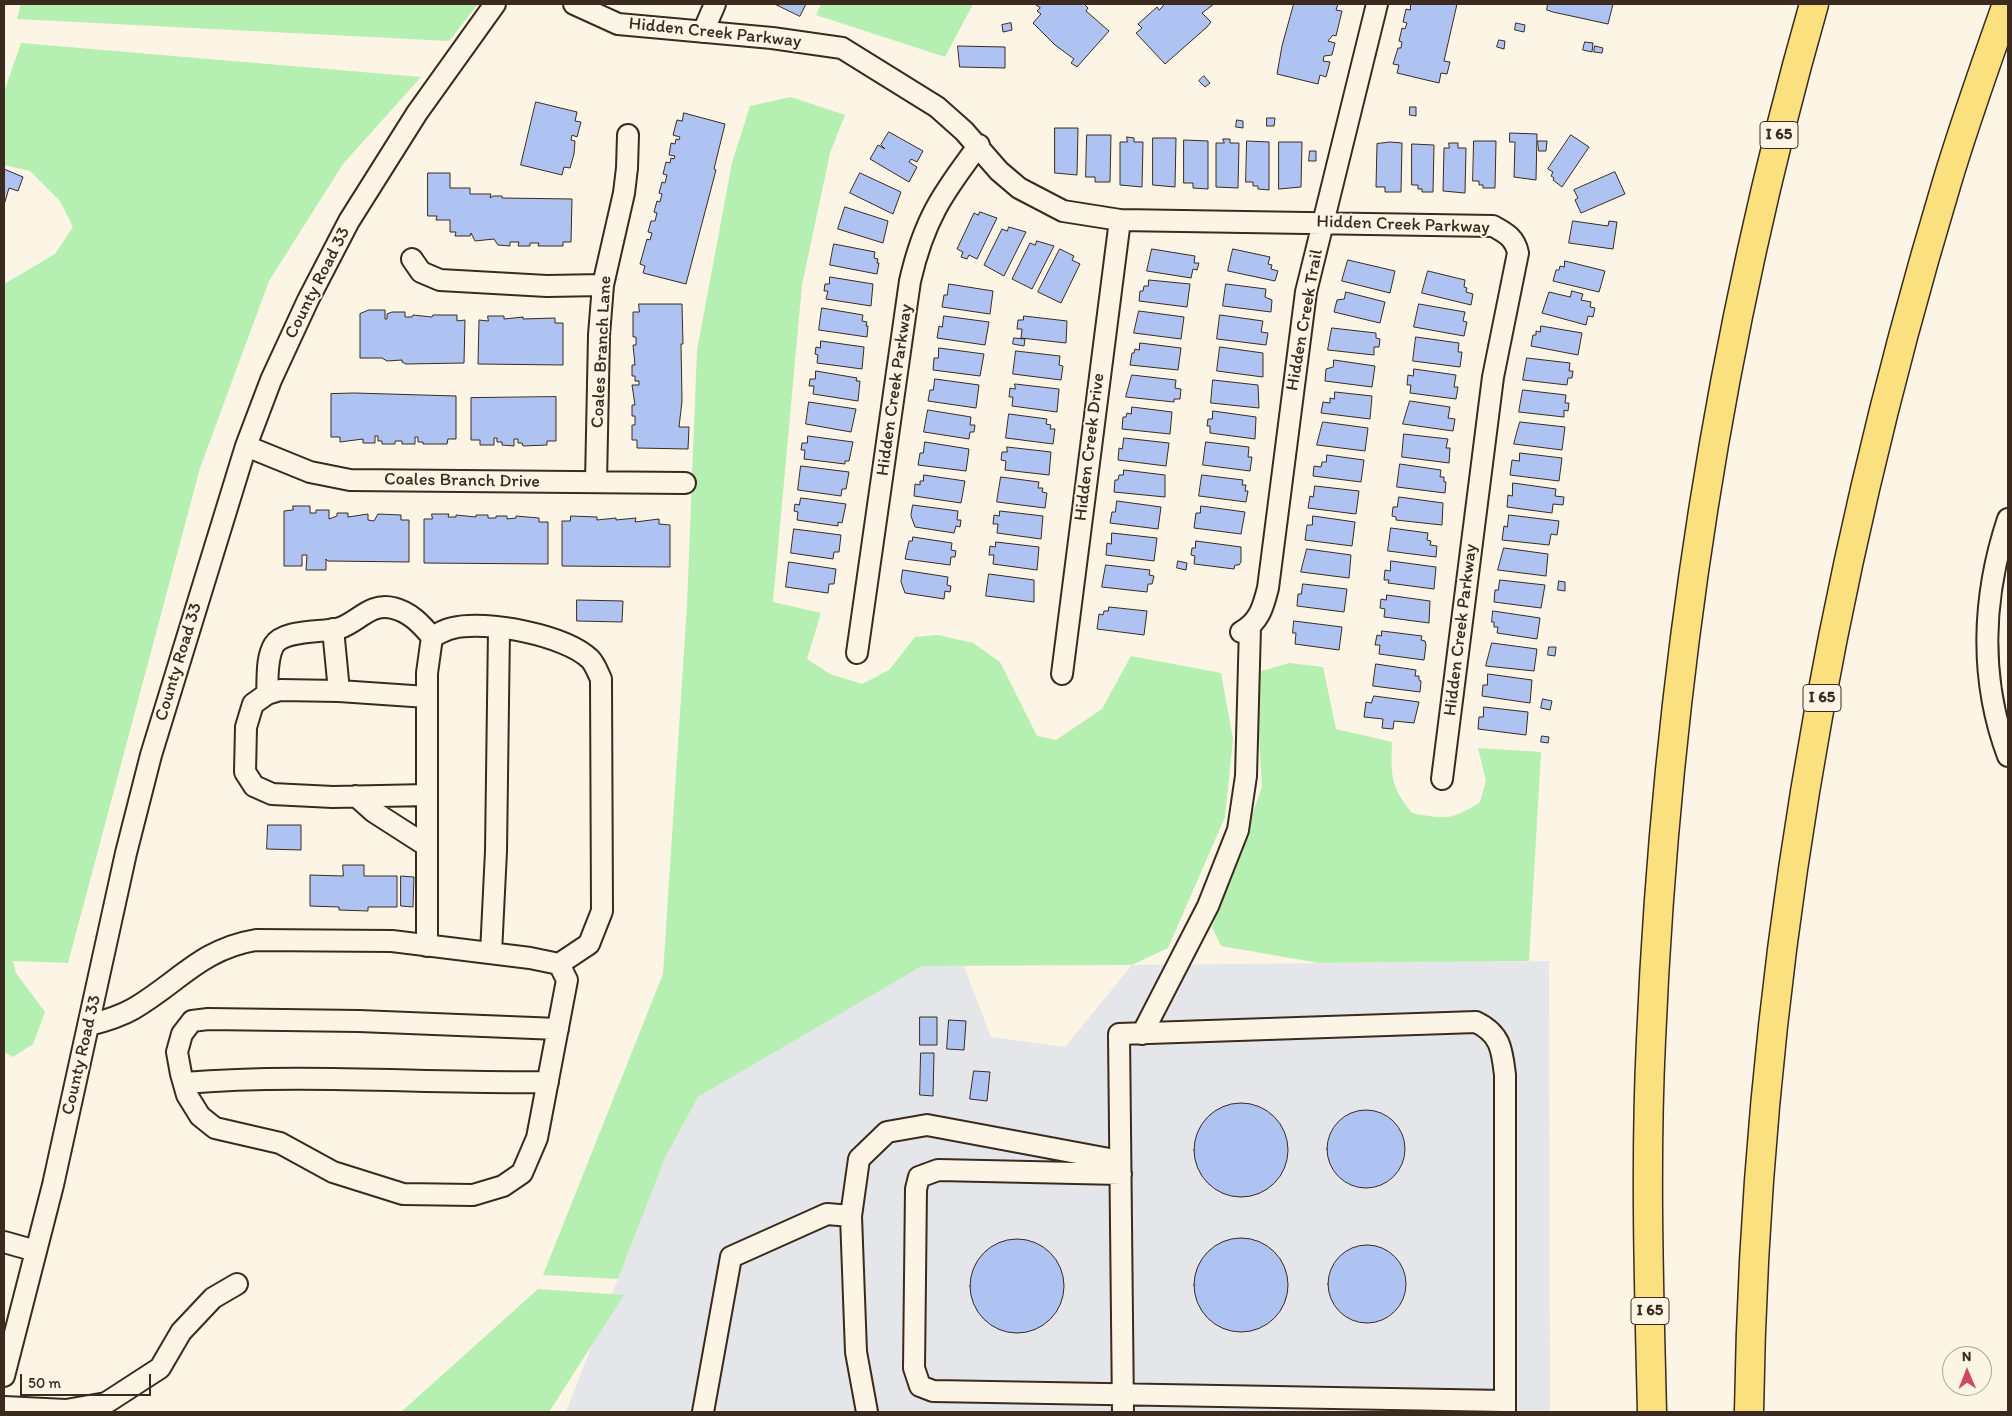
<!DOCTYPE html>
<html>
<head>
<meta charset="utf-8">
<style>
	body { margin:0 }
	#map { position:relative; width:2012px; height:1416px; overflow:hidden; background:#fcf5e5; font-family:Itim,sans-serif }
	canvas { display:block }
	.frame { position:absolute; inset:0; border:5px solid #3b2a1e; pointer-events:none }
	.north { position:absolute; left:1942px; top:1346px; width:50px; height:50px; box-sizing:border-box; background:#fcf5e5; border:1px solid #afa495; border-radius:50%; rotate:359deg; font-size:14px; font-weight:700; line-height:20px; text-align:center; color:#3b2a1e }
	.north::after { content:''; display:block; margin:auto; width:18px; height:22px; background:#d1495b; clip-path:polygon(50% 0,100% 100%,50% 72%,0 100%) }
	.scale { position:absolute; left:20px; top:1374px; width:131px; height:22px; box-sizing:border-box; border:2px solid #3b2a1e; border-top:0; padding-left:6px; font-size:15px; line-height:18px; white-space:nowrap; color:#3b2a1e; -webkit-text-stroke:4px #fcf5e5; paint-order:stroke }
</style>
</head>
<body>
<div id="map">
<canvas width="2012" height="1416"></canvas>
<div class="frame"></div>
<div class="north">N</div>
<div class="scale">50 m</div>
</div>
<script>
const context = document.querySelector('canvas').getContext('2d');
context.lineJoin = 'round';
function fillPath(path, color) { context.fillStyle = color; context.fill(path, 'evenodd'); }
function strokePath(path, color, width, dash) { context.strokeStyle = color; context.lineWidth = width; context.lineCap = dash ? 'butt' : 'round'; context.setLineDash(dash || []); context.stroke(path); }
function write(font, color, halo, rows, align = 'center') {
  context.font = font + ' Itim,sans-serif'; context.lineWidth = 4; context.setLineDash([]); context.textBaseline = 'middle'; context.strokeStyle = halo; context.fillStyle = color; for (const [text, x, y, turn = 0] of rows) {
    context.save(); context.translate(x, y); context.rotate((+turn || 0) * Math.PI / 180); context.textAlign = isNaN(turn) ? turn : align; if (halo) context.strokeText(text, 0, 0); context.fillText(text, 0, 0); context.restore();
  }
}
const built = new Path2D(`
	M1549 961 1550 1412H566L665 1158 698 1097 922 966H964L991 1037 1065 1047 1132 965Z`);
const green = new Path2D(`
	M21 4H478L449 41 17 19Z
	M821 4H973L945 57 816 15Z
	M21 43 421 77 343 164 269 281 200 468 68 963 13 961 16 973 45 1012 33 1044 13 1057 4 1052V284L55 254 73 227 60 201 30 171 4 165V92Z
	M791 97 845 115 830 153 802 285 773 602 821 613 807 659 830 674 862 684 889 670 915 637 938 635 973 643 1000 662 1037 736 1056 740 1102 709 1131 656 1221 673 1233 739 1225 817 1168 948 1132 965 922 966 698 1097 665 1158 618 1279 543 1275 663 974 687 605 697 350 732 163 750 106Z
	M1289 663 1323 667 1336 729 1392 742C1391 775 1390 786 1412 813 1445 819 1451 821 1480 802L1486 781 1478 748 1541 752 1529 961 1319 963 1221 946 1212 927 1262 787 1255 673Z
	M538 1289 624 1295 549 1412H401Z`);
const building = new Path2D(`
	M775 4H806L800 16Z
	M1035 4H1084L1088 8 1086 11 1109 31 1077 67 1071 63 1074 59 1055 45 1033 23 1041 14 1037 11 1040 8Z
	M1165 4H1214L1202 13 1211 22 1207 27 1165 64 1136 33 1142 28 1138 24 1157 7 1159 10Z
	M1294 4H1338L1336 10 1342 11 1336 36 1333 35 1328 41 1335 43 1332 55 1324 56 1323 61 1330 62 1326 77 1320 75 1318 84 1277 74 1282 46Z
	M1411 4H1457L1444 61 1450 62 1447 74 1441 73 1439 83 1397 73 1399 65 1393 64 1398 48H1401L1402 42 1399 41 1402 28 1405 29 1407 23 1403 22 1406 9 1410 10Z
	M1548 4H1613L1608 24 1553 12 1547 10Z
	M1011 23 1012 30 1003 32 1002 25Z
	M1516 23 1525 25 1524 32 1515 30Z
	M1499 40 1505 41 1504 49 1497 47Z
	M1585 42 1593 43 1592 52 1583 50Z
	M958 46 1005 47V68L960 67Z
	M1595 46 1603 48 1602 53 1594 52Z
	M1204 76 1210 83 1205 87 1199 81Z
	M536 102 577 112 575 121 581 122 577 137 572 135 571 140 575 141 574 154 570 168 564 167 562 175 521 165Z
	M1410 107H1416V116L1410 115Z
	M684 113 725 124 714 169 716 170 686 284 643 273 645 266 640 264 647 239 650 240 652 233 648 232 651 221H655L657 213 654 212 657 201 660 202 662 194 659 193 662 182 665 183 667 175 663 174 666 162 670 163 671 158 674 159 675 156 669 155 671 143 675 144 676 139 679 140 680 137 673 135 677 120 682 121Z
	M1267 118H1275L1274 126H1267Z
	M1237 120 1243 121V128L1236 127Z
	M1055 128H1078L1077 175 1055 173Z
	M889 132 923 151 917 162 911 159 909 162 917 167 909 182 870 159 878 145 885 149 881 145Z
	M1510 133 1537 134 1536 180 1514 177 1515 142H1510Z
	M1087 135H1111L1110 182H1095V177H1086Z
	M1571 135 1589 147 1562 187 1553 180 1554 178 1551 176 1553 172 1548 169Z
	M1127 137 1134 138V142H1143L1142 187 1120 185V142H1127Z
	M1153 138H1176L1175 187 1153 185Z
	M1223 139H1230V143H1239L1238 188 1216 187V143H1224Z
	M1184 140 1208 141V189L1193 188V183H1184Z
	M1247 141 1269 142V190L1258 189V186H1253V182H1246Z
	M1474 141H1496L1495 188H1483V185H1479V181H1473Z
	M1538 141H1547L1546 151H1539Z
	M1279 142H1302L1301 187 1279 189Z
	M1390 142 1402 143 1401 192H1385V187H1376L1377 144Z
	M1449 143H1458V148H1466L1465 193 1443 191 1444 148H1449Z
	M1412 144 1434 145 1433 192H1422V189H1418V185H1412Z
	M1310 151H1316V161H1309Z
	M4 169 23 177 18 191 9 188 4 205Z
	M1615 172 1625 194 1581 213 1575 200 1578 198 1574 190Z
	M428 173H450V188H470V194H491L490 198 493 196H502V198L572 199 571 242H563V246H538L539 243H530V246H518L519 242H510V246L498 245 494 239 475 241 471 233 470 236H455L456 232H450V220H436L437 216H428Z
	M860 173 901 192 893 214 850 193Z
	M845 207 888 221 883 243 838 229Z
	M980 212 997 218 977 259 969 255 967 259 961 257 963 252 957 249 974 213 978 215Z
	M1573 221 1608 226 1609 221 1617 222 1613 249 1569 243Z
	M1009 227 1026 232 1004 276 984 265 1002 229 1007 231Z
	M1037 241 1054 246 1032 289 1012 279 1030 243 1035 245Z
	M834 244 875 252 874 258 878 259 877 263H879L877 274 830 265Z
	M1060 249 1074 256 1072 260 1080 264 1061 303 1038 292Z
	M1152 249 1195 256 1194 263H1199L1197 270 1193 269 1191 278 1147 271Z
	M1233 249 1270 257 1268 264 1272 265 1271 269 1278 271 1275 281 1228 271Z
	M1348 260 1395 271 1390 293 1342 281Z
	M1565 261 1605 271 1599 292 1553 281 1556 270H1559L1560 266 1564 267Z
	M1428 271 1465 280 1464 287 1467 288 1466 292 1473 294 1471 305 1422 293Z
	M830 277 873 284 871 306 826 299 828 291H824L825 284H829Z
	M1149 280 1190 284 1187 307 1139 301 1140 291H1143L1144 286H1148Z
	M949 284 993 291 990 314 942 307 944 295H947Z
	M1226 284 1266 289 1265 297 1272 300 1271 312 1223 306Z
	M1572 291 1583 294 1581 300 1591 302 1590 307 1595 308 1593 317 1588 316 1586 325 1542 313 1549 292 1570 297Z
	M1346 292 1385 302 1380 323 1334 312 1337 300 1344 299Z
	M639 304H682L683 344H681L682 401 679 427H689L688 449 637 448V440H632V425H635V416H632V405H635L632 385H639V381H635V376H632V365H635L633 345H636V337H633V312H639Z
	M1419 304 1465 312 1463 321 1467 322 1464 336 1414 327Z
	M822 308 863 315 862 321 867 322 866 326H868L867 337 819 330Z
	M369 310H385V319H387V314L392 312H405V317H412L413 315 432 317 433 315H457V321L465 320 464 363 406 364 402 362V360L387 361 382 358H360V314Z
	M1139 311 1184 317 1181 339 1134 333Z
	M1220 315 1263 321 1261 332 1268 333 1266 345 1217 339Z
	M488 316H504V319L523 317V319L555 318V323H563V365L478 364 479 320 488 321Z
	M944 316 989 322 985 345 937 338 939 326 942 327Z
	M1024 316 1067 321 1066 343 1021 338 1022 329H1017L1018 320H1023Z
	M1541 326 1582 333 1578 355 1531 346 1533 335H1536V331L1540 332Z
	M1332 328 1376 333V338L1380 339 1379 347H1374V355L1328 350Z
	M1416 337 1459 343 1458 352H1462L1460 367 1413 361Z
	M1014 338 1025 339 1024 346 1013 344Z
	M821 341 864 347 862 369 817 363 818 355 815 354 816 347 820 348Z
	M1140 343 1181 348 1178 370 1130 365 1132 353H1134L1135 349 1139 350Z
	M1220 347 1263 353V377L1217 371Z
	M939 348 984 354 980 376 933 370 934 358H938Z
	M1016 351 1060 356 1059 365 1063 366 1061 380 1013 374Z
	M1527 358 1570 363 1569 371H1573L1572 378H1568L1567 385 1523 380Z
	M1334 360 1375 366 1372 387 1325 381 1326 369 1333 367Z
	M1414 369 1456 375 1454 387H1458L1456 399 1410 393 1411 385H1407L1408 375 1413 376Z
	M816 371 857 378 856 381H860L858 401 813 394 814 386H809L810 379H815Z
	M1132 375 1176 380 1175 388 1181 389 1180 399H1174V402L1126 397Z
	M935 379 979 385 976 408 928 401 930 390H933Z
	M1213 380 1258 385 1259 408 1211 403Z
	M1015 384 1059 389 1057 412 1012 406 1013 397H1009L1010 388 1015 389Z
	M1523 390 1566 395 1565 403H1569L1568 411 1564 410V417L1519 412Z
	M1335 392 1372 396 1370 419 1321 413 1323 402 1330 403V398L1334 399Z
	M355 393 456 396V439H448L447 444H423V442H418V437H415V444H402V441H395V444H382V441H378V436H375V443H363V439L340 442V437H331V394Z
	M556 397V441H547V445L523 446 522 443H518V439H514V446L502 445V442H497V438H494V445H480V440H471V398Z
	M1410 401 1450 407 1448 418 1455 419 1453 431 1403 424Z
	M809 402 856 409 851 432 806 424Z
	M1132 407 1172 412 1170 434 1122 429 1123 417H1126L1127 413 1131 414Z
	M928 410 971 417 970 425H975L974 432H970L969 439 924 432Z
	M1213 411 1256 417 1255 439 1210 433V426H1207L1208 419H1212Z
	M1009 414 1047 419 1046 424 1051 425 1050 429H1055L1053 444 1006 438Z
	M1323 422 1368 428 1365 451 1317 445Z
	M1520 422 1565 427 1562 450 1514 444Z
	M1404 434 1448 439 1446 448H1450L1449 463 1402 457Z
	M808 436 853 442 849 461H845V464L804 459 805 450H801L802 443H807Z
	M1124 438 1169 443 1166 466 1118 460 1119 448 1122 449Z
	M925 442 969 449 966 471 918 465 920 453H923Z
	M1206 442 1249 447 1248 457H1252L1250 471 1203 465Z
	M1007 447 1051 452 1049 475 1005 470 1006 461 1001 460 1002 452H1007Z
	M1520 453 1562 458 1559 481 1510 475 1512 460 1519 461Z
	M1327 455 1364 460 1361 482 1313 476 1314 466 1321 467 1322 462H1326Z
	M1400 464 1441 470 1440 477H1444V482H1446L1445 493 1397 487Z
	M801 466 849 472 846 489H842L841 496 798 490Z
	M1124 470 1165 475V497L1114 492 1115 480H1118L1119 475H1123Z
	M924 475 965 481 961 503 914 496 915 484 920 485V481H923Z
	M1202 475 1243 480 1242 485H1246L1245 491H1248L1246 502 1199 496Z
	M1001 477 1039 482 1038 488H1043L1042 492 1047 493 1045 508 997 502Z
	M1513 483 1556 489 1555 496 1564 497 1563 505 1553 504 1552 513 1507 507 1508 495 1512 496Z
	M1315 486 1359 491 1356 514 1308 508 1310 496 1313 497Z
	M1399 497 1443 503 1442 525 1396 520V517L1392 516 1393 507H1397Z
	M801 498 846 504 842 523 838 522V526L797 520 798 512 794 511 795 504 799 505Z
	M1117 501 1161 507 1158 529 1110 523 1112 512H1115Z
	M913 505 958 511 957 520H961L960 527 956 526 954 533 915 527 911 516Z
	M293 506H310V513H316V510H329V519L337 516V513H348V517L368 514V520L374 521 378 514 401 515V520H409V562L328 561 326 559V570H306L307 555H302V566H284V511L293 510Z
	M1201 506 1245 512 1241 534 1194 528 1196 513H1200Z
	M1000 511 1043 516 1041 539 997 533 998 524H993L994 515 999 516Z
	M432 514H449L448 517H456V515L476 517V515H488V518H496V516H507V519L516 518V516L539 518V522H548V564L424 563V519H432Z
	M1509 515 1559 521 1557 535 1551 534 1549 545 1502 540 1504 526 1507 527Z
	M571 516 597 517V520L616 518V520L636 518 635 522 659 519V524L670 525V567L562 566V521H570Z
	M1313 516 1355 522 1352 546 1305 540 1307 525H1312Z
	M1391 528 1428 533 1427 540 1431 541 1430 545 1437 546 1436 557 1388 551Z
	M794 529 841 535 839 552H834L833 559 791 553Z
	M1112 533 1157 538 1154 561 1106 555 1107 543 1111 544Z
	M913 537 952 543 951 550 956 551 955 557H951L950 565 905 559 909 541H912Z
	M1196 541 1241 547V562L1239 565H1235L1234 569 1194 564 1195 556 1191 555 1192 548H1195Z
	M996 542 1039 547 1037 570 993 564 994 555H989L990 546 995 547Z
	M1504 548 1548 554 1546 576 1498 570Z
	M1307 549 1351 555 1349 578 1301 572Z
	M1178 561 1187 563 1186 570 1177 568Z
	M1391 561 1436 567 1434 589 1388 583 1389 580H1384L1385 570 1390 571Z
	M789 562 836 569 834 584H829L828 593 786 587Z
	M1106 565 1150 570 1149 575 1154 576 1152 584H1148L1147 592 1102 587Z
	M903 570 948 577 947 585 951 586 950 592 945 591 944 599 905 593 901 582Z
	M989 574 1034 580V602L986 596Z
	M1500 580 1545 585 1541 608 1494 602 1495 590H1498Z
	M1559 581 1565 582V591L1558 590Z
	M1303 584 1347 589 1344 612 1297 606 1298 594H1301Z
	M1387 595 1430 601 1429 623 1384 617 1385 609 1380 608 1381 599 1386 600Z
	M577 600 623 601 622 622 577 621Z
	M1109 607 1147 611 1144 635 1097 629 1099 614 1103 615 1104 611H1108Z
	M1493 611 1540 618 1537 639 1497 633 1498 627H1494V622H1492Z
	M1294 621 1342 627 1339 650 1295 644 1296 633H1293Z
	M1382 631 1422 636 1421 640 1425 641 1426 645 1424 660 1379 654 1380 645H1375L1377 635 1381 636Z
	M1492 643 1537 649 1534 671 1486 666Z
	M1549 647H1556L1555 656 1548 655Z
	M1376 664 1416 670 1415 676H1419V680L1421 681 1420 692 1373 686Z
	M1488 674 1532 680 1530 703 1482 696 1483 685H1487Z
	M1374 696 1419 702 1414 723 1394 721 1393 729 1382 728 1383 719 1364 717 1366 702 1371 703Z
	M1543 699 1552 701 1550 710 1541 708Z
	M1484 707 1528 712 1526 735 1478 729 1479 717H1483Z
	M1542 736 1549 737 1548 743 1541 742Z
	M268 825H301V850L267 849Z
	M343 865H364V876H397V907H368V911L339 910V907L310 906V875L343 876Z
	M401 876 414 877 413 907 401 906Z
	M920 1017H937V1045H920Z
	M949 1020 966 1021 964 1050 947 1049Z
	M921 1053H934L933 1096 920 1095Z
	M974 1071 990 1072 987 1101 970 1099Z
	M1194 1150a47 47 0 1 1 94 0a47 47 0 1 1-94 0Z
	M1327 1149a39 39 0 1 1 78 0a39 39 0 1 1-78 0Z
	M1194 1285a47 47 0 1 1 94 0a47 47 0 1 1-94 0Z
	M970 1286a47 47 0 1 1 94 0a47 47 0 1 1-94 0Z
	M1328 1284a39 39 0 1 1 78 0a39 39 0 1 1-78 0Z`);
const minor = new Path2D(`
	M574 4 618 24 772 38 842 48 937 107 964 131 999 171 1019 188 1063 211 1120 220 1493 226C1506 233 1515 238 1518 253L1493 377 1442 779
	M703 32 715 4
	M412 259 421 272 440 280 547 286 603 285
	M246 446 310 472 350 480 685 483
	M596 482 599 335 603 285 624 193 627 168 628 135
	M2008 519C1982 597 1979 679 2008 756
	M333 629 339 691
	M1241 632C1259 622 1263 608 1268 588L1306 292 1377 4
	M857 653 910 281C924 220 942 194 979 145
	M1062 674 1120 220
	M267 694C268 680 266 658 274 645 284 629 323 633 340 628 358 622 371 602 393 608 410 612 421 624 432 637
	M427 697 339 691 280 690 267 694 253 704 246 727 245 772 254 786 272 794 333 797 427 795
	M356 796 374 812 427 846
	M427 946V673L432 637C438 634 446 629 453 628 486 620 565 635 590 659 595 664 598 673 601 679L602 911 589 944 559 964
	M491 953 496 851 499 629
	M89 1025C105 1021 119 1017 133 1009 178 983 201 949 256 940L392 941 530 958 559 964 567 980 537 1138 522 1173 503 1186 473 1195 403 1194 333 1172 280 1143 215 1128 200 1116 187 1095 181 1074 177 1052 182 1034 192 1021 208 1019 359 1021 558 1029
	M1142 1034 1208 906 1238 830 1246 776 1250 627
	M184 1083C305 1073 427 1084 548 1082
	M1121 1174 938 1170 919 1177 916 1189 914 1368 920 1386 933 1391 1505 1401
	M4 1242 36 1251
	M4 1376 53 1185 126 853 151 755 246 446 271 380 308 300 349 221 417 113 495 4
	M4 1407 66 1410 106 1403 160 1368 181 1332 213 1298 237 1284
	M703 1412 731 1257 827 1214 851 1216
	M867 1412 856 1352 851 1216 859 1159 887 1132 927 1125 1120 1161
	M1123 1412 1119 1034 1476 1022C1501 1034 1502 1050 1505 1075V1412`);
const highway = new Path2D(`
	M1652 1412C1649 1288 1645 1164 1651 1040 1666 691 1718 341 1814 4
	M1749 1412C1755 996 1827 580 1947 182 1965 122 1986 63 2007 4`);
const shields = [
	[1779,135,38],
	[1822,698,38],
	[1650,1311,38]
];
const shieldNames = [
	["I 65",1779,135],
	["I 65",1822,698],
	["I 65",1650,1311]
];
const streetNames = [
	["Hidden Creek Parkway",715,33,6],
	["Hidden Creek Parkway",1403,225,2],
	["County Road 33",318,283,-63],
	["Hidden Creek Trail",1305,320,-80],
	["Coales Branch Lane",602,352,-87],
	["Hidden Creek Parkway",895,390,-82],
	["Hidden Creek Drive",1090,447,-83],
	["Coales Branch Drive",462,481,1],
	["Hidden Creek Parkway",1461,630,-83],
	["County Road 33",179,662,-73],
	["County Road 33",82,1055,-77]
];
fillPath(built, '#e5e6e9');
fillPath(green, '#b6efb2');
fillPath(building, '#afc3f2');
strokePath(building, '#3b2a1e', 1);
strokePath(minor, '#3b2a1e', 24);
strokePath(highway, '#3b2a1e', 31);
strokePath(minor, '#fcf5e5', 20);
strokePath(highway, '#fbe080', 28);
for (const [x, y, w] of shields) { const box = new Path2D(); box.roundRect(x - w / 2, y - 13.5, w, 27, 4); context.fillStyle = '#fcf5e5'; context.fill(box); strokePath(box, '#3b2a1e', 1); }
write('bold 16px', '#3b2a1e', null, shieldNames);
write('18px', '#3b2a1e', '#fcf5e5', streetNames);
</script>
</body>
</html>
